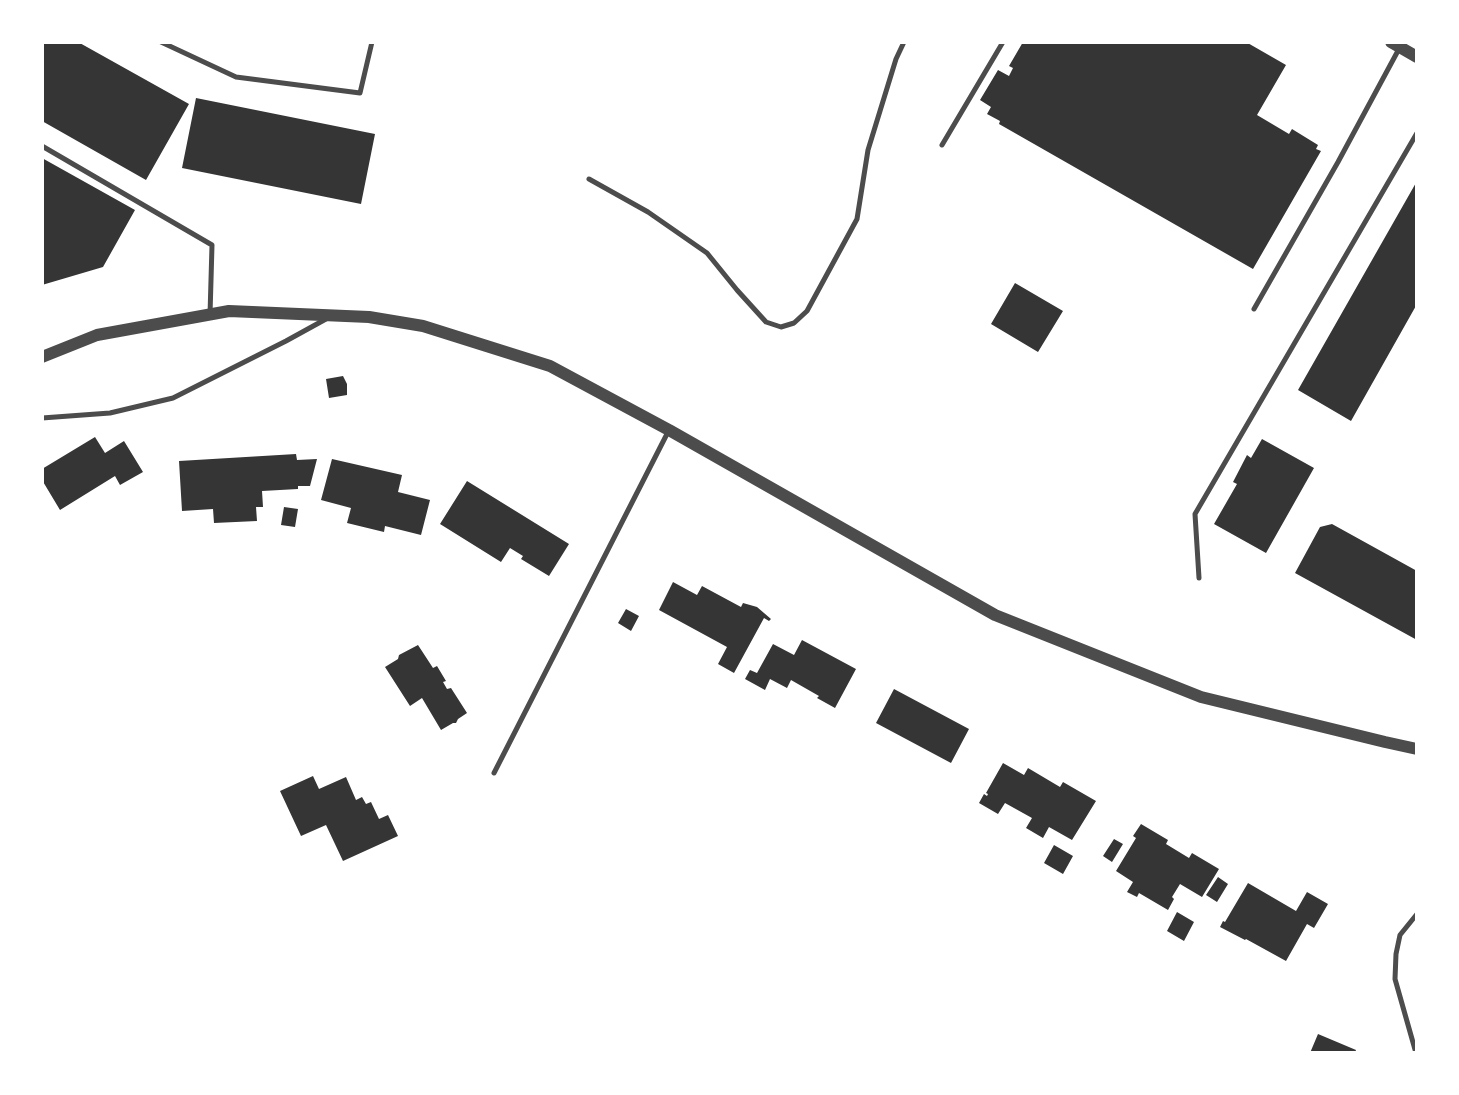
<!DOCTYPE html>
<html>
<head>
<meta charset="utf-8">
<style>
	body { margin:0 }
	#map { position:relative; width:1459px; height:1095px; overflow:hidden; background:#fff; font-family:Figtree,sans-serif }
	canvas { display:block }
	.frame { position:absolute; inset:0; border:44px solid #fff; pointer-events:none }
</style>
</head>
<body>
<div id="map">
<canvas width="1459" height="1095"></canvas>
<div class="frame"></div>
</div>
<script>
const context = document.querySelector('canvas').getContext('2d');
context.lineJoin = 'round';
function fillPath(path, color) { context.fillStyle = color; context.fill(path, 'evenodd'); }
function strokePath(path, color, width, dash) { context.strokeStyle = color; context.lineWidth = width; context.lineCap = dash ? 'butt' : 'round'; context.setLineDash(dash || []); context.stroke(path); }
const building = new Path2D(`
	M42 42H78L189 104 146 180 42 121Z
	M1023 42H1246L1286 65 1257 115 1289 134 1292 129 1318 145 1316 149 1321 151 1253 269 999 124 1000 121 987 114 991 107 980 100 998 70 1009 76 1013 68 1009 66Z
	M196 98 375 134 361 204 182 168Z
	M42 158 135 210 103 267 42 285Z
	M1417 181V304L1351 421 1298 390Z
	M1015 283 1063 311 1038 352 991 324Z
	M343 376 347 384V395L329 398 326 379Z
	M95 437 105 453 124 441 143 472 120 485 115 476 60 510 42 480V469Z
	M1262 439 1314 468 1266 553 1214 524 1237 484 1233 482 1247 455 1251 458Z
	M296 454 297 460 317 459 310 486H298V489L262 491 263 507H256L257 521 214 523 213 509 182 511 179 461Z
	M332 459 402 475 398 492 430 500 421 535 385 526 384 532 347 523 351 508 321 500Z
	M467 481 569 544 549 576 521 559 523 556 510 548 501 562 440 524Z
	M284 507 298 509 295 527 281 525Z
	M1332 524 1417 571V640L1295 573 1320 527Z
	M673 582 697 595 702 586 741 607 743 603 757 607 771 619 769 621 764 618 734 673 718 664 727 647 659 610Z
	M626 609 639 616 631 631 618 623Z
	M802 640 856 669 835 708 817 698 819 696 791 680 787 688 770 679 765 690 745 679 750 670 757 673 773 644 794 655Z
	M418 645 433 668 437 666 446 681 443 682 447 689 451 688 467 713 458 719 456 723H453L441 730 422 698 410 706 385 667 398 659 399 655Z
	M894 689 969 729 951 763 876 723Z
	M1003 763 1024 775 1028 768 1060 787 1063 782 1096 801 1072 840 1049 827 1043 838 1026 828 1032 818 1005 803 998 814 979 803 984 794 987 796 988 794 986 793Z
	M313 776 319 789 346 777 356 800 362 797 366 804 371 802 379 819 388 815 398 836 343 861 326 825 301 836 280 791Z
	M1141 824 1168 840 1166 844 1189 858 1192 853 1219 869 1202 897 1180 884 1172 897 1174 899 1168 910 1139 893 1137 897 1127 892 1133 882 1116 871 1136 838 1133 836Z
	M1114 839 1123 844 1112 862 1103 856Z
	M1054 845 1073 856 1063 874 1044 863Z
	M1218 877 1228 884 1217 902 1206 895Z
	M1248 883 1296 911 1307 892 1328 904 1314 928 1307 924 1286 961 1246 939 1245 940 1220 927 1223 921 1225 922Z
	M1177 912 1194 922 1184 941 1167 931Z
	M1318 1034 1356 1050 1355 1053H1310Z`);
const service = new Path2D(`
	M161 42 236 77 360 93 372 42
	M942 145 1003 42
	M42 146 212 245 210 315
	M589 179 648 212 707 253 737 290 766 322 781 327 794 323 807 311 857 219 868 150 896 59 904 42
	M1254 309 1338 162 1400 47
	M42 418 110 413 173 398 286 341 326 319
	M1199 578 1195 514 1417 133
	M494 773 669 430
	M1416 1053 1395 979 1396 954 1400 935 1417 914`);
const tertiary = new Path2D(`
	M1391 42 1417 57
	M42 357 97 335 229 311 369 317 423 326 550 366 669 430 995 615 1201 697 1385 742 1417 749`);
fillPath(building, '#353535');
strokePath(service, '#4c4c4c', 5);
strokePath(tertiary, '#4c4c4c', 12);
</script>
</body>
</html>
